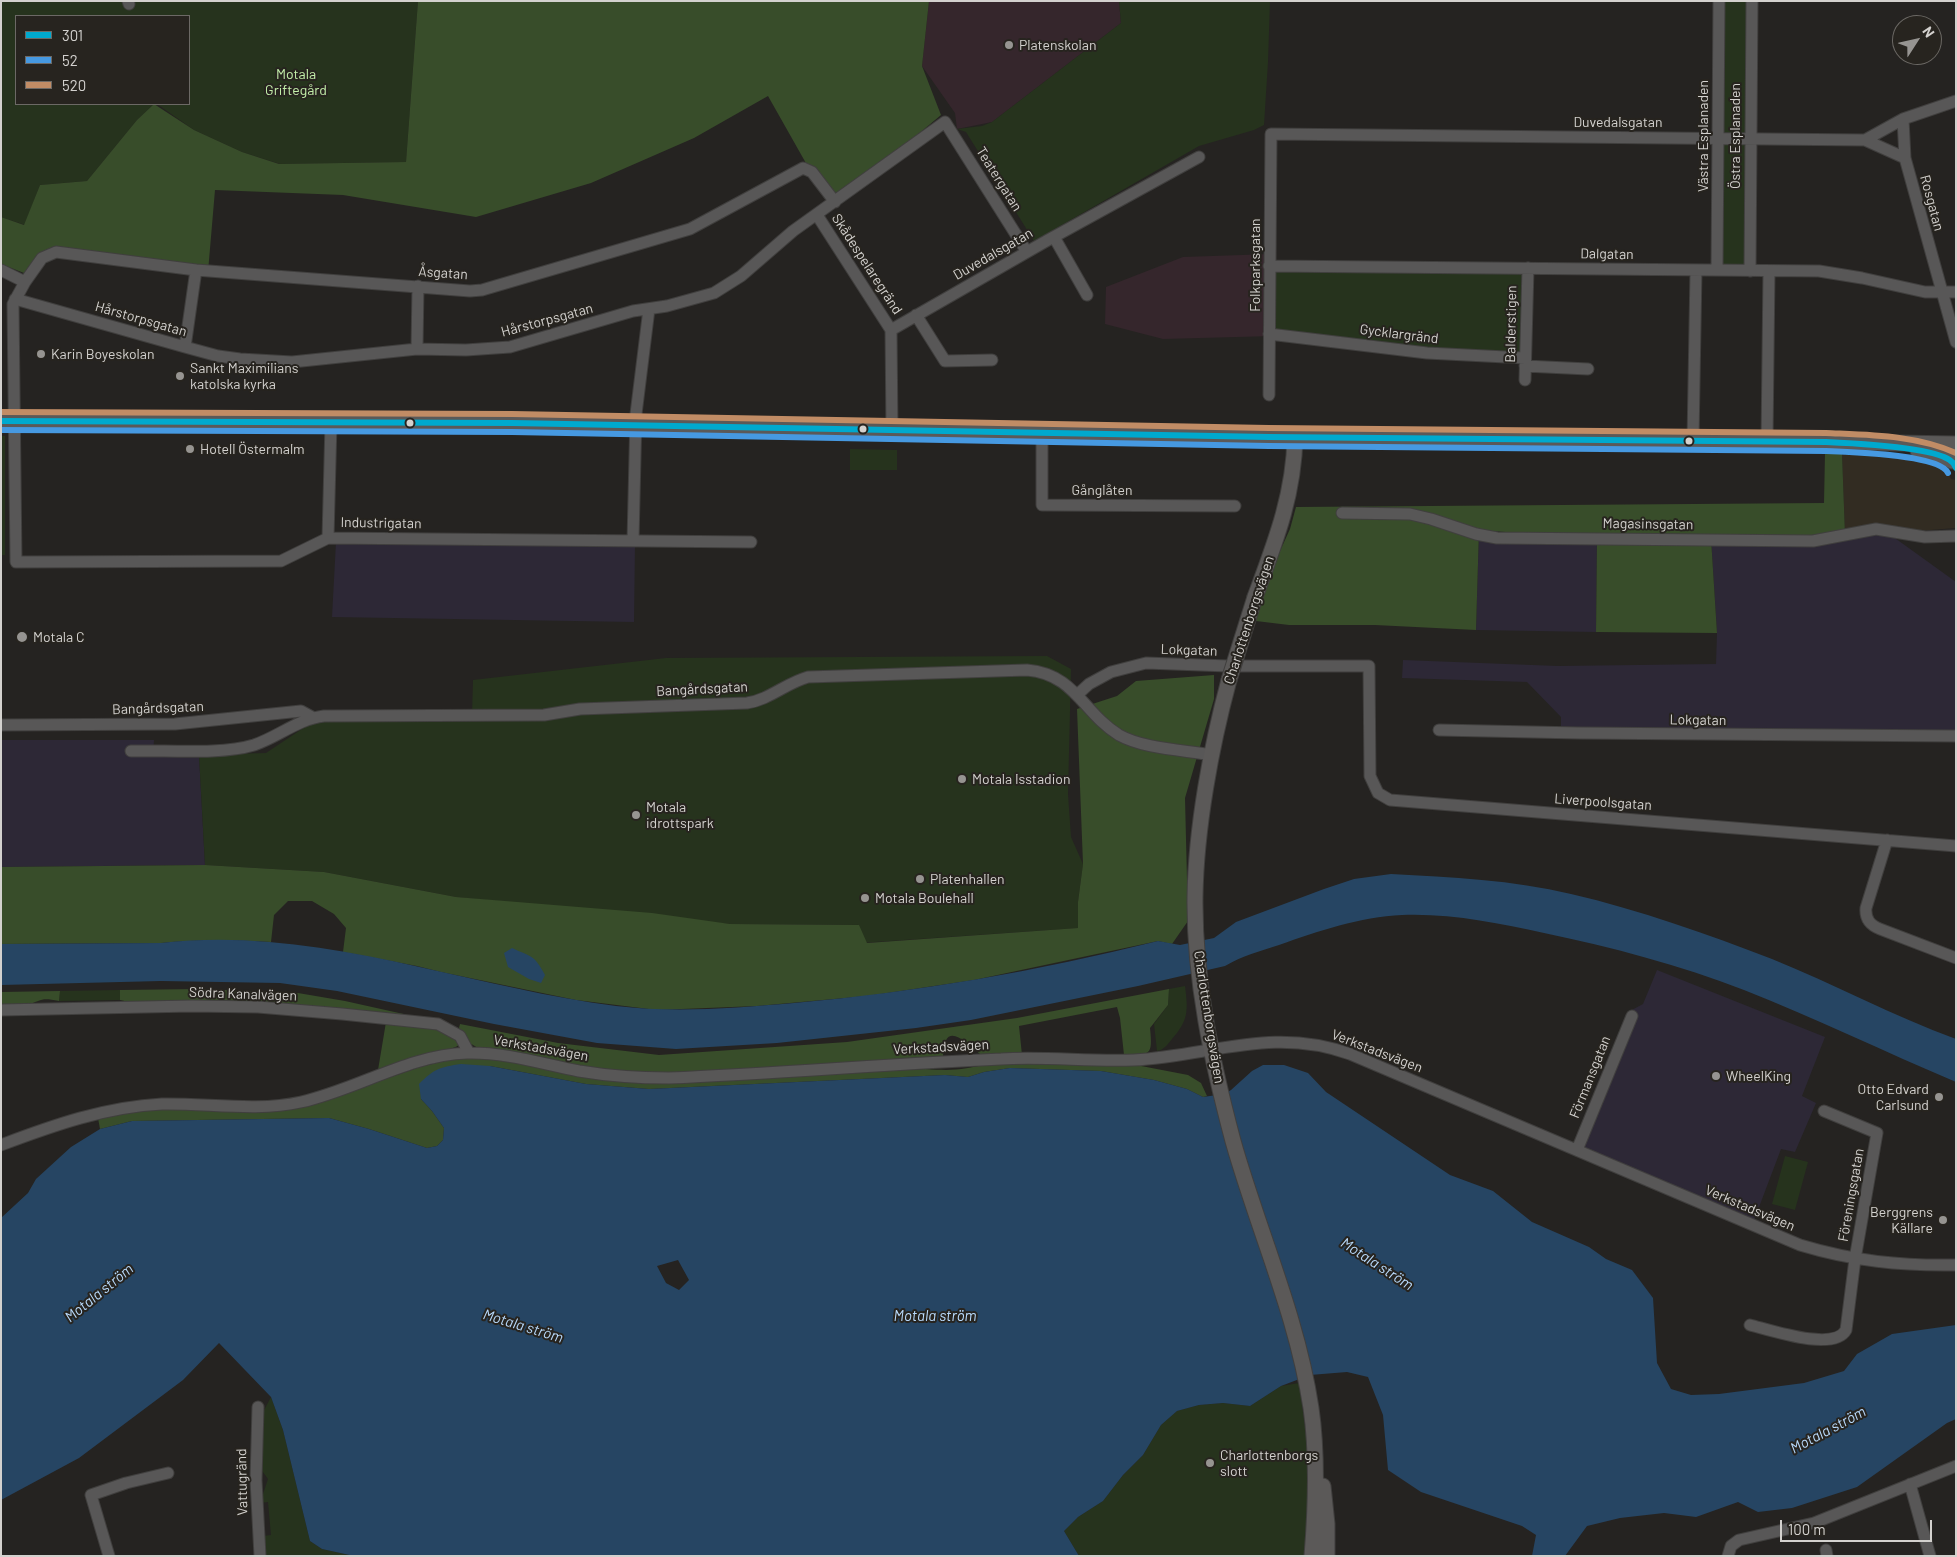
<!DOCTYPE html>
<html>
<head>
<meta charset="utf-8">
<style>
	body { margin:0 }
	#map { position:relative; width:1957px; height:1557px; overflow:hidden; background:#252321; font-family:Barlow,sans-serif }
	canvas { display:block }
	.frame { position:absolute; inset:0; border:2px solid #d3d1ce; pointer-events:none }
	.legend { position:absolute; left:15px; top:15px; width:175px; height:90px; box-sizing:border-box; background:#27241f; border:1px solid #6c6965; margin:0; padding:6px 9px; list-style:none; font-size:15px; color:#d3d1ce }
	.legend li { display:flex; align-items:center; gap:10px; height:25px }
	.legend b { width:25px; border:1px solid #6c6965 }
	.north { position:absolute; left:1892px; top:15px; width:50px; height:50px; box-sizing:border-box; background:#27241f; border:1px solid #6c6965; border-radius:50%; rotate:55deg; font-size:14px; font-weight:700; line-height:20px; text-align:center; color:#d3d1ce }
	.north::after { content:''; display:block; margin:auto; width:18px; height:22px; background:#969491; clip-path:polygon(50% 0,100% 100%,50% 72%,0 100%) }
	.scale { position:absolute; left:1780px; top:1520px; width:152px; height:22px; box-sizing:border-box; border:2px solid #d3d1ce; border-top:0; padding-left:6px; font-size:15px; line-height:18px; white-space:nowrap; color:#d3d1ce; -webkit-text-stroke:4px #27241f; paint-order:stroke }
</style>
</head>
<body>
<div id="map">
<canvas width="1957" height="1557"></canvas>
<div class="frame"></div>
<ul class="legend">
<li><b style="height:6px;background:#00a9ce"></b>301</li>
<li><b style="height:6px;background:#4699e1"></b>52</li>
<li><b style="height:6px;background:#c18c65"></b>520</li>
</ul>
<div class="north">N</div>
<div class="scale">100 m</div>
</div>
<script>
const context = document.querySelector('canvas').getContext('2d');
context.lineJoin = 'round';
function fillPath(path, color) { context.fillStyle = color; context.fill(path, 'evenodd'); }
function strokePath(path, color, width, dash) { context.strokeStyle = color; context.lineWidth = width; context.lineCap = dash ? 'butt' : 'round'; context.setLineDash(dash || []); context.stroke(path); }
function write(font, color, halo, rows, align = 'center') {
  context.font = font + ' Barlow,sans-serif'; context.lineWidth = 4; context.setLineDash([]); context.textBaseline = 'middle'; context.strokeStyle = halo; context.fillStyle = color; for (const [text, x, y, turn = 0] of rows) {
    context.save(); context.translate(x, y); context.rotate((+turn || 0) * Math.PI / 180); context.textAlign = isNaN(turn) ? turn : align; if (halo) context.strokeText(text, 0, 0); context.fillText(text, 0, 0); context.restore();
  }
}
const built = new Path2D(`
	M1842 453 1938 462 1946 468 1951 479 1956 480V528L1917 531 1874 523 1845 534Z`);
const industrial = new Path2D(`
	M1874 523 1956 582V734L1561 728V717L1527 682 1402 678 1403 660 1558 666 1716 664 1717 633 1711 538 1851 533Z
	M1479 530 1597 539 1596 632 1476 630Z
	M336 542 635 543 634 622 332 617Z
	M1 740H154L153 754 199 755 205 865 1 867Z
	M1657 970 1825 1037 1802 1096 1816 1103 1795 1152 1781 1149 1753 1223 1576 1149 1630 1011 1643 1004Z`);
const education = new Path2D(`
	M929 1H1119L1121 23 992 122 957 129 955 113 922 66Z
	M1271 254 1274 336 1163 339 1105 324 1106 287 1183 257Z`);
const green = new Path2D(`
	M1 1H418L406 162 280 164 242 152 194 130 157 104H189V16H16V104H154L137 120 87 181 40 185 25 225 1 217Z
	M1119 1H1270L1268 62 1264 125 1254 130 1199 146 1034 241 966 132 957 129 982 126 992 122 1121 23Z
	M1722 1H1754V269H1721Z
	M1270 262 1533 266 1529 358 1274 336Z
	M1 436H5V555H1Z
	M850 449 897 450V470H850Z
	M1047 656 1071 669 1068 794 1071 837 1083 864 1078 902 1079 928 860 943 859 925 730 924 456 897 324 872 205 865 199 755 266 753 329 711 472 716 473 680 666 658Z
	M1185 986C1188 1010 1189 1020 1172 1039 1168 1044 1164 1050 1157 1051L1154 1024 1168 1005 1169 989Z
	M120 990V1000L59 1001 60 991Z
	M1785 1156 1808 1162 1795 1210 1772 1204Z
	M1299 1383 1307 1442 1309 1481 1307 1556H1079L1064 1531 1078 1517 1103 1501 1123 1475 1143 1455 1161 1425 1177 1411 1199 1405 1223 1403 1250 1406 1281 1386Z
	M271 1397 283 1430 310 1541 322 1549 354 1556H265L263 1536 271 1535 268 1502 260 1503 268 1479 260 1468 262 1414Z`);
const forest = new Path2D(`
	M418 1H929L922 66 941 115 837 202 818 170 807 165 768 96 694 138 591 183 476 217 343 195 215 190 208 272 44 256 24 273 1 264V217L24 225 40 185 87 181 137 120 154 104 194 130 242 152 279 164 406 162Z
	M1825 453H1842L1845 534 1818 542 1711 538 1717 633 1596 632 1597 539 1479 530 1476 630 1375 625H1289L1256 621 1270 573 1290 529 1296 507 1824 503Z
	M1214 675V699L1185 798 1188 921 1172 944 1158 941 974 980 867 996 757 1006 657 1010 576 1000 441 972 417 966 343 952 346 928 334 914 312 901H288L274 915 271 942C235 940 198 939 161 943L1 944V867L205 865 324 872 456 897 652 913 730 924 859 925 867 943 1078 928V902L1083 864 1077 709 1117 696 1136 681Z
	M200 989 298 993 345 1001 426 1019 143 1005 120 1000V990Z
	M1169 989 1168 1005 1150 1028C1153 1057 1150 1054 1124 1055L1120 1018 1117 1007 1019 1026 1022 1055 980 1054C964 1041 944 1019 943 1057L680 1073H635L599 1069 478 1048 468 1042 459 1028 460 1024 558 1043 659 1055 847 1042 1017 1018Z
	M60 991 59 1001C41 997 42 1000 27 1005 19 1008 9 1006 1 1007V992Z
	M386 1022 435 1026 458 1036 459 1045C454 1050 390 1066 378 1070Z
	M456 1058 495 1059 591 1078 926 1069C952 1071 964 1070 990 1063L1136 1065 1188 1075 1201 1083 1207 1096 1203 1097 1187 1089 1154 1080 1101 1071 1010 1068 984 1072 968 1077 945 1075 649 1089 586 1084 490 1066 421 1099 432 1111 444 1128 443 1140 437 1146 427 1148 369 1129 329 1118 132 1121 100 1129 98 1118 129 1112 168 1109 231 1110 371 1084 420 1067Z`);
const water = new Path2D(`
	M1391 874C1451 877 1513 880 1571 894 1640 910 1707 934 1772 959 1834 984 1893 1016 1956 1039V1082C1885 1052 1815 1018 1744 990 1680 965 1611 947 1544 933 1498 923 1449 913 1402 915 1360 917 1318 931 1279 945 1260 951 1242 956 1225 966L1138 986 971 1020 916 1028 777 1043 676 1049 597 1043 494 1024 337 991 280 983 161 981 1 985V944L161 943C317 925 465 987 616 1006 675 1013 735 1008 794 1003 916 992 1039 971 1158 941L1180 945 1214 938 1236 922 1324 889 1354 879Z
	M512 948C531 957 534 954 545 975L541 983 529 979 508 967 504 953Z
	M461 1064 490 1066 586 1084 649 1089 945 1075 968 1077 984 1072 1010 1068 1101 1071 1154 1080 1187 1089 1203 1097 1224 1094 1231 1090 1252 1071 1263 1065H1284L1308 1073 1326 1092 1450 1175 1493 1191 1532 1222 1589 1247 1606 1259 1632 1270 1653 1298 1657 1363 1671 1389 1691 1395 1719 1394 1804 1383 1844 1371 1857 1354 1892 1334 1956 1325V1419L1947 1423 1857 1487 1792 1508 1758 1512 1738 1502 1696 1517 1664 1513 1620 1518 1587 1526 1565 1556H1532L1536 1535 1522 1526 1421 1492 1388 1470 1383 1415 1368 1377 1347 1372 1310 1375 1281 1386 1250 1406 1223 1403 1199 1405 1177 1411 1161 1425 1143 1455 1123 1475 1103 1501 1078 1517 1064 1531 1079 1556H354L322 1549 310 1541 283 1430 271 1397 219 1343 183 1380 79 1458 1 1500V1218L28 1193 36 1179 71 1147 100 1129 132 1121 329 1118 369 1129 427 1148 437 1146 443 1140 444 1128 432 1111 421 1099 419 1084C434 1069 440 1067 461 1064ZM678 1260 689 1280 679 1290 666 1283 657 1266Z`);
const street = new Path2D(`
	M128 1 129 4
	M1903 119 1905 158 1956 342
	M1865 140 1905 158
	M817 215 891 330
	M1054 237 1087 295
	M1269 266 1819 271 1862 278 1925 292H1956
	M1 270 25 282 13 304 16 562 281 561 328 538 751 542
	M1717 270 1719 1
	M1750 271 1752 1
	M25 282 42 258 56 252 196 270 470 291 482 290 690 229 803 168 812 172 835 202
	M15 299 185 347 218 356 240 359 292 362 417 349 466 350 510 347 633 311 667 306 714 293 741 276 793 231 945 122 1027 252
	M916 315 945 361 992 360
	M1269 334 1427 353 1525 358
	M185 347 196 270
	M417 349 418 286
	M1525 366 1588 369
	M1525 380 1528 268
	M1269 395 1271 134 1865 140 1903 119 1956 101
	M892 431 891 330 1048 240 1199 157
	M1042 432V505L1235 506
	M1693 440 1696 270
	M1767 441 1769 271
	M1342 513 1410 514 1431 519 1476 534 1497 538 1813 541 1876 529 1925 537 1956 536
	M328 538 331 422
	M633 541 636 414 649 309
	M1077 695 1089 684 1111 672 1146 663 1228 666H1369L1370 776 1378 793 1390 800 1956 846
	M1 725 175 724 301 711 312 717
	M1439 730 1579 733 1956 736
	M131 751C166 750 221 755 254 745 278 737 298 719 324 716L544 715 580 709 747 703C769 700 786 683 808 677L1027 670C1075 674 1083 713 1119 735 1144 749 1184 750 1212 755
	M1887 840 1866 908C1865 919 1870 925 1880 929L1956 958
	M1 1010 192 1006 258 1007 342 1014 438 1024 460 1036 469 1053
	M1 1145C54 1125 105 1107 162 1104 207 1103 256 1112 301 1102 358 1089 409 1055 467 1053 505 1052 543 1064 579 1071 609 1076 639 1078 669 1078 780 1073 891 1064 1001 1059 1045 1056 1090 1062 1134 1060 1210 1056 1273 1026 1350 1054L1800 1245C1853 1261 1901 1266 1956 1265
	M1577 1150 1632 1016
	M1750 1325C1770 1330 1834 1352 1846 1330L1855 1259 1877 1133 1824 1111
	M258 1407 256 1480 260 1556
	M1910 1484 1930 1556
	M1826 1550 1827 1556
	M109 1556 91 1495 126 1483 168 1473
	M1728 1556 1731 1546 1739 1540 1814 1523 1956 1466`);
const secondary = new Path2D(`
	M1 421 512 423 1269 437 1725 440 1956 444
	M1918 451 1939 455 1952 461
	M1255 597C1275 543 1294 495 1295 437
	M1229 680C1211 747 1196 828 1195 897 1194 979 1212 1062 1233 1141 1258 1230 1297 1315 1311 1408 1318 1456 1316 1507 1312 1556
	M1323 1486 1327 1524V1556`);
const secondaryBridge = new Path2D(`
	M1229 680 1255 597`);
const bus1 = new Path2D(`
	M1 421 512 423 1269 437 1826 442C1849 443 1938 447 1952 462 1954 463 1955 466 1956 468`);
const bus2 = new Path2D(`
	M1 430 512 432 1269 446 1826 451C1848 452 1939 454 1948 473`);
const bus3 = new Path2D(`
	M1 412 512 414 1269 428 1826 433C1869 435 1916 435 1956 453`);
const markers = [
	[1009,45,5,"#969491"],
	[41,354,5,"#969491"],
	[180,376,5,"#969491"],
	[410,423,4.5,"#d3d1ce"],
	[863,429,4.5,"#d3d1ce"],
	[1689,441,4.5,"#d3d1ce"],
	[190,449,5,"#969491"],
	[22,637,6,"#969491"],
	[962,779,5,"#969491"],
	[636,815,5,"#969491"],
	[920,879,5,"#969491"],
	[865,898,5,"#969491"],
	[1716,1076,5,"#969491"],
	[1939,1097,5,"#969491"],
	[1943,1220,5,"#969491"],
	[1210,1463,5,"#969491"]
];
const poiNames = [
	["Platenskolan",1019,45],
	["Karin Boyeskolan",51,354],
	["Sankt Maximilians",190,368],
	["katolska kyrka",190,384],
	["Hotell Östermalm",200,449],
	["Motala C",33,637],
	["Motala Isstadion",972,779],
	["Motala",646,807],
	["idrottspark",646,823],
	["Platenhallen",930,879],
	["Motala Boulehall",875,898],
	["WheelKing",1726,1076],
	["Otto Edvard",1929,1089,"right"],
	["Carlsund",1929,1105,"right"],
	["Berggrens",1933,1212,"right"],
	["Källare",1933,1228,"right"],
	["Charlottenborgs",1220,1455],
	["slott",1220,1471]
];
const parkNames = [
	["Motala",296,74],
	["Griftegård",296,90]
];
const streetNames = [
	["Duvedalsgatan",1618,122],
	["Västra Esplanaden",1703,136,-90],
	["Östra Esplanaden",1735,136,-90],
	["Teatergatan",999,179,58],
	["Rosgatan",1932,203,75],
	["Duvedalsgatan",993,254,-30],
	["Dalgatan",1607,254,1],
	["Skådespelaregränd",867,264,57],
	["Folkparksgatan",1255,265,-90],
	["Åsgatan",443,273,4],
	["Hårstorpsgatan",141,319,16],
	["Hårstorpsgatan",547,320,-15],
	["Balderstigen",1511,324,-89],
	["Gycklargränd",1399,334,7],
	["Gånglåten",1102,490],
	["Industrigatan",381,523,1],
	["Magasinsgatan",1648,524,1],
	["Charlottenborgsvägen",1249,620,-72],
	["Lokgatan",1189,650,2],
	["Bangårdsgatan",702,689,-3],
	["Bangårdsgatan",158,708,-2],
	["Lokgatan",1698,720,1],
	["Liverpoolsgatan",1603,802,4],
	["Södra Kanalvägen",243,994,2],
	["Charlottenborgsvägen",1209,1017,81],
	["Verkstadsvägen",941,1047,-3],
	["Verkstadsvägen",541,1048,10],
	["Verkstadsvägen",1377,1051,21],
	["Förmansgatan",1590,1077,-68],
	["Föreningsgatan",1851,1195,-80],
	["Verkstadsvägen",1750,1208,23],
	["Vattugränd",242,1482,-91]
];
const waterNames = [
	["Motala ström",1377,1264,33],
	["Motala ström",99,1293,-39],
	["Motala ström",935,1316],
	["Motala ström",523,1326,17],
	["Motala ström",1828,1430,-28]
];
fillPath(built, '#322c22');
fillPath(industrial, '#2d2836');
fillPath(education, '#35262c');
fillPath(green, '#26331d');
fillPath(forest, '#384d2a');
fillPath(water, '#264563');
strokePath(street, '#403f3e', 13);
strokePath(secondary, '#403f3e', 17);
strokePath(street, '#585757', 11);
strokePath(secondary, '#5b5958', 15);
strokePath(secondaryBridge, '#403f3e', 17, []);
strokePath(secondaryBridge, '#5b5958', 15);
strokePath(bus1, '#00a9ce', 6);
strokePath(bus2, '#4699e1', 6);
strokePath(bus3, '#c18c65', 6);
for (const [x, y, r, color] of markers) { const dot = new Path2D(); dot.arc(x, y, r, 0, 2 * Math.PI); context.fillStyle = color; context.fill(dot); strokePath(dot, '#27241f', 2); }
write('14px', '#d3d1ce', '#27241f', poiNames, 'left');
write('14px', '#c4efab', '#27241f', parkNames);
write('14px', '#d3d1ce', '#27241f', streetNames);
write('italic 15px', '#b8dafc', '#27241f', waterNames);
</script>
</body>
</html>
